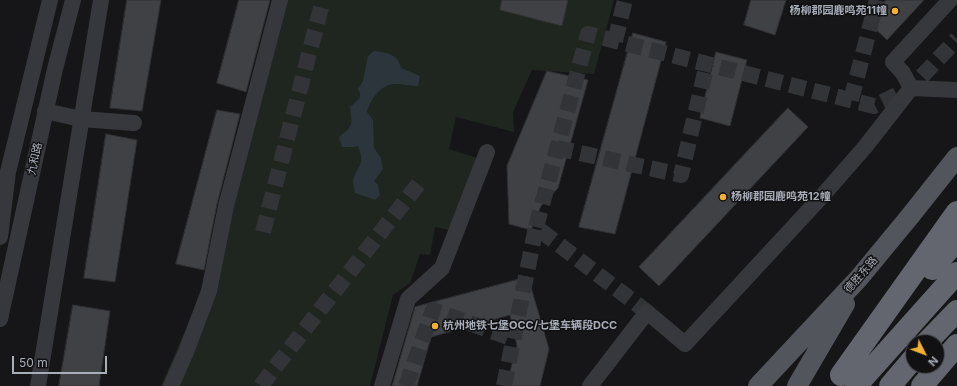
<!DOCTYPE html>
<html>
<head>
<meta charset="utf-8">
<style>
	body { margin:0 }
	#map { position:relative; width:957px; height:386px; overflow:hidden; background:#161618; font-family:Inter,sans-serif }
	canvas { display:block }
	.north { position:absolute; left:905px; top:334px; width:40px; height:40px; box-sizing:border-box; background:#111113; border:1px solid #4d4f55; border-radius:50%; rotate:132deg; font-size:11px; font-weight:700; line-height:16px; text-align:center; color:#a8adb8 }
	.north::after { content:''; display:block; margin:auto; width:14px; height:18px; background:#f2b134; clip-path:polygon(50% 0,100% 100%,50% 72%,0 100%) }
	.scale { position:absolute; left:12px; top:356px; width:95px; height:18px; box-sizing:border-box; border:2px solid #a8adb8; border-top:0; padding-left:5px; font-size:12px; line-height:14px; white-space:nowrap; color:#a8adb8; -webkit-text-stroke:3px #111113; paint-order:stroke }
</style>
</head>
<body>
<div id="map">
<canvas width="957" height="386"></canvas>
<div class="north">N</div>
<div class="scale">50 m</div>
</div>
<script>
const context = document.querySelector('canvas').getContext('2d');
context.lineJoin = 'round';
function fillPath(path, color) { context.fillStyle = color; context.fill(path, 'evenodd'); }
function strokePath(path, color, width, dash) { context.strokeStyle = color; context.lineWidth = width; context.lineCap = dash ? 'butt' : 'round'; context.setLineDash(dash || []); context.stroke(path); }
function write(font, color, halo, rows, align = 'center') {
  context.font = font + ' Inter,"Noto Sans SC",sans-serif'; context.lineWidth = 3; context.setLineDash([]); context.textBaseline = 'middle'; context.strokeStyle = halo; context.fillStyle = color; for (const [text, x, y, turn = 0] of rows) {
    context.save(); context.translate(x, y); context.rotate((+turn || 0) * Math.PI / 180); context.textAlign = isNaN(turn) ? turn : align; if (halo) context.strokeText(text, 0, 0); context.fillText(text, 0, 0); context.restore();
  }
}
const green = new Path2D(`
	M288 0H614L594 74 532 70 513 112 514 132 456 117 449 149 477 158 453 231 435 227 430 255 420 254 410 283 393 295 370 386H161L225 239Z`);
const water = new Path2D(`
	M374 51C388 53 398 54 401 68L420 76 418 86C411 86 403 84 395 84 381 84 370 100 367 112L373 120 374 148 381 158 383 169 374 181 378 185 380 195 375 200 355 193C354 188 352 181 354 177 360 161 365 165 358 146L353 147H342L339 137C354 125 352 126 350 107L360 98V93L358 89 363 81 368 56Z`);
const building = new Path2D(`
	M127 0H161L142 111 110 108Z
	M239 0H270L246 92 217 83Z
	M502 0H568L562 26 500 10Z
	M751 0H786L775 35 744 25Z
	M886 0H924L887 40 867 21Z
	M633 33 666 42 615 234 579 227Z
	M716 52 747 60 730 126 700 118Z
	M547 71 588 80 558 188 541 206 531 230 509 224 507 166Z
	M788 108 808 127 659 286 639 267Z
	M217 110 240 114 217 204 204 270 176 264Z
	M106 134 137 140 115 282 84 278Z
	M528 277 549 349 540 386H506L517 346 510 315 431 337 417 386H392L415 307Z
	M73 305 110 311 99 386H59Z`);
const minorTunnel = new Path2D(`
	M615 41 625 0
	M851 100 877 0
	M557 148 681 175 707 64
	M536 227 588 34 874 106 911 88 957 39
	M263 232 323 0
	M261 386 269 375 420 182
	M406 386 433 310 514 339
	M504 386 536 227 647 312`);
const minor = new Path2D(`
	M911 88 903 73 893 62 950 0
	M45 111 81 119 134 123
	M0 237 8 172 50 0
	M0 319 55 69 73 0
	M38 386 101 0
	M171 386 186 352 209 291 226 206 280 0
	M382 386 408 299 442 268 487 152
	M590 386 647 312 685 344 823 195 865 147 911 88 957 90`);
const major = new Path2D(`
	M758 386 859 278 911 215 957 157
	M797 386 845 304`);
const highway = new Path2D(`
	M932 269 957 240
	M927 342 957 311
	M841 375 957 212
	M856 386 957 273
	M890 386 913 359
	M922 386 957 345`);
const markers = [
	[895,11,4,"#f2b134"],
	[723,197,4,"#f2b134"],
	[435,326,4,"#f2b134"]
];
const poiNames = [
	["杨柳郡园鹿鸣苑11幢",887,11,"right"],
	["杨柳郡园鹿鸣苑12幢",731,197],
	["杭州地铁七堡OCC/七堡车辆段DCC",443,326]
];
const streetNames = [
	["九和路",35,159,-78],
	["德胜东路",861,275,-49]
];
fillPath(green, '#1e261f');
fillPath(water, '#2c353c');
fillPath(building, '#404145');
strokePath(building, '#303034', 1);
strokePath(minorTunnel, '#333438', 16, [16, 8]);
strokePath(minor, '#37383d', 16);
strokePath(major, '#53555c', 20);
strokePath(highway, '#63666e', 22);
for (const [x, y, r, color] of markers) { const dot = new Path2D(); dot.arc(x, y, r, 0, 2 * Math.PI); context.fillStyle = color; context.fill(dot); strokePath(dot, '#111113', 1.5); }
write('bold 11px', '#a8adb8', '#111113', poiNames, 'left');
write('11px', '#a8adb8', '#111113', streetNames);
</script>
</body>
</html>
